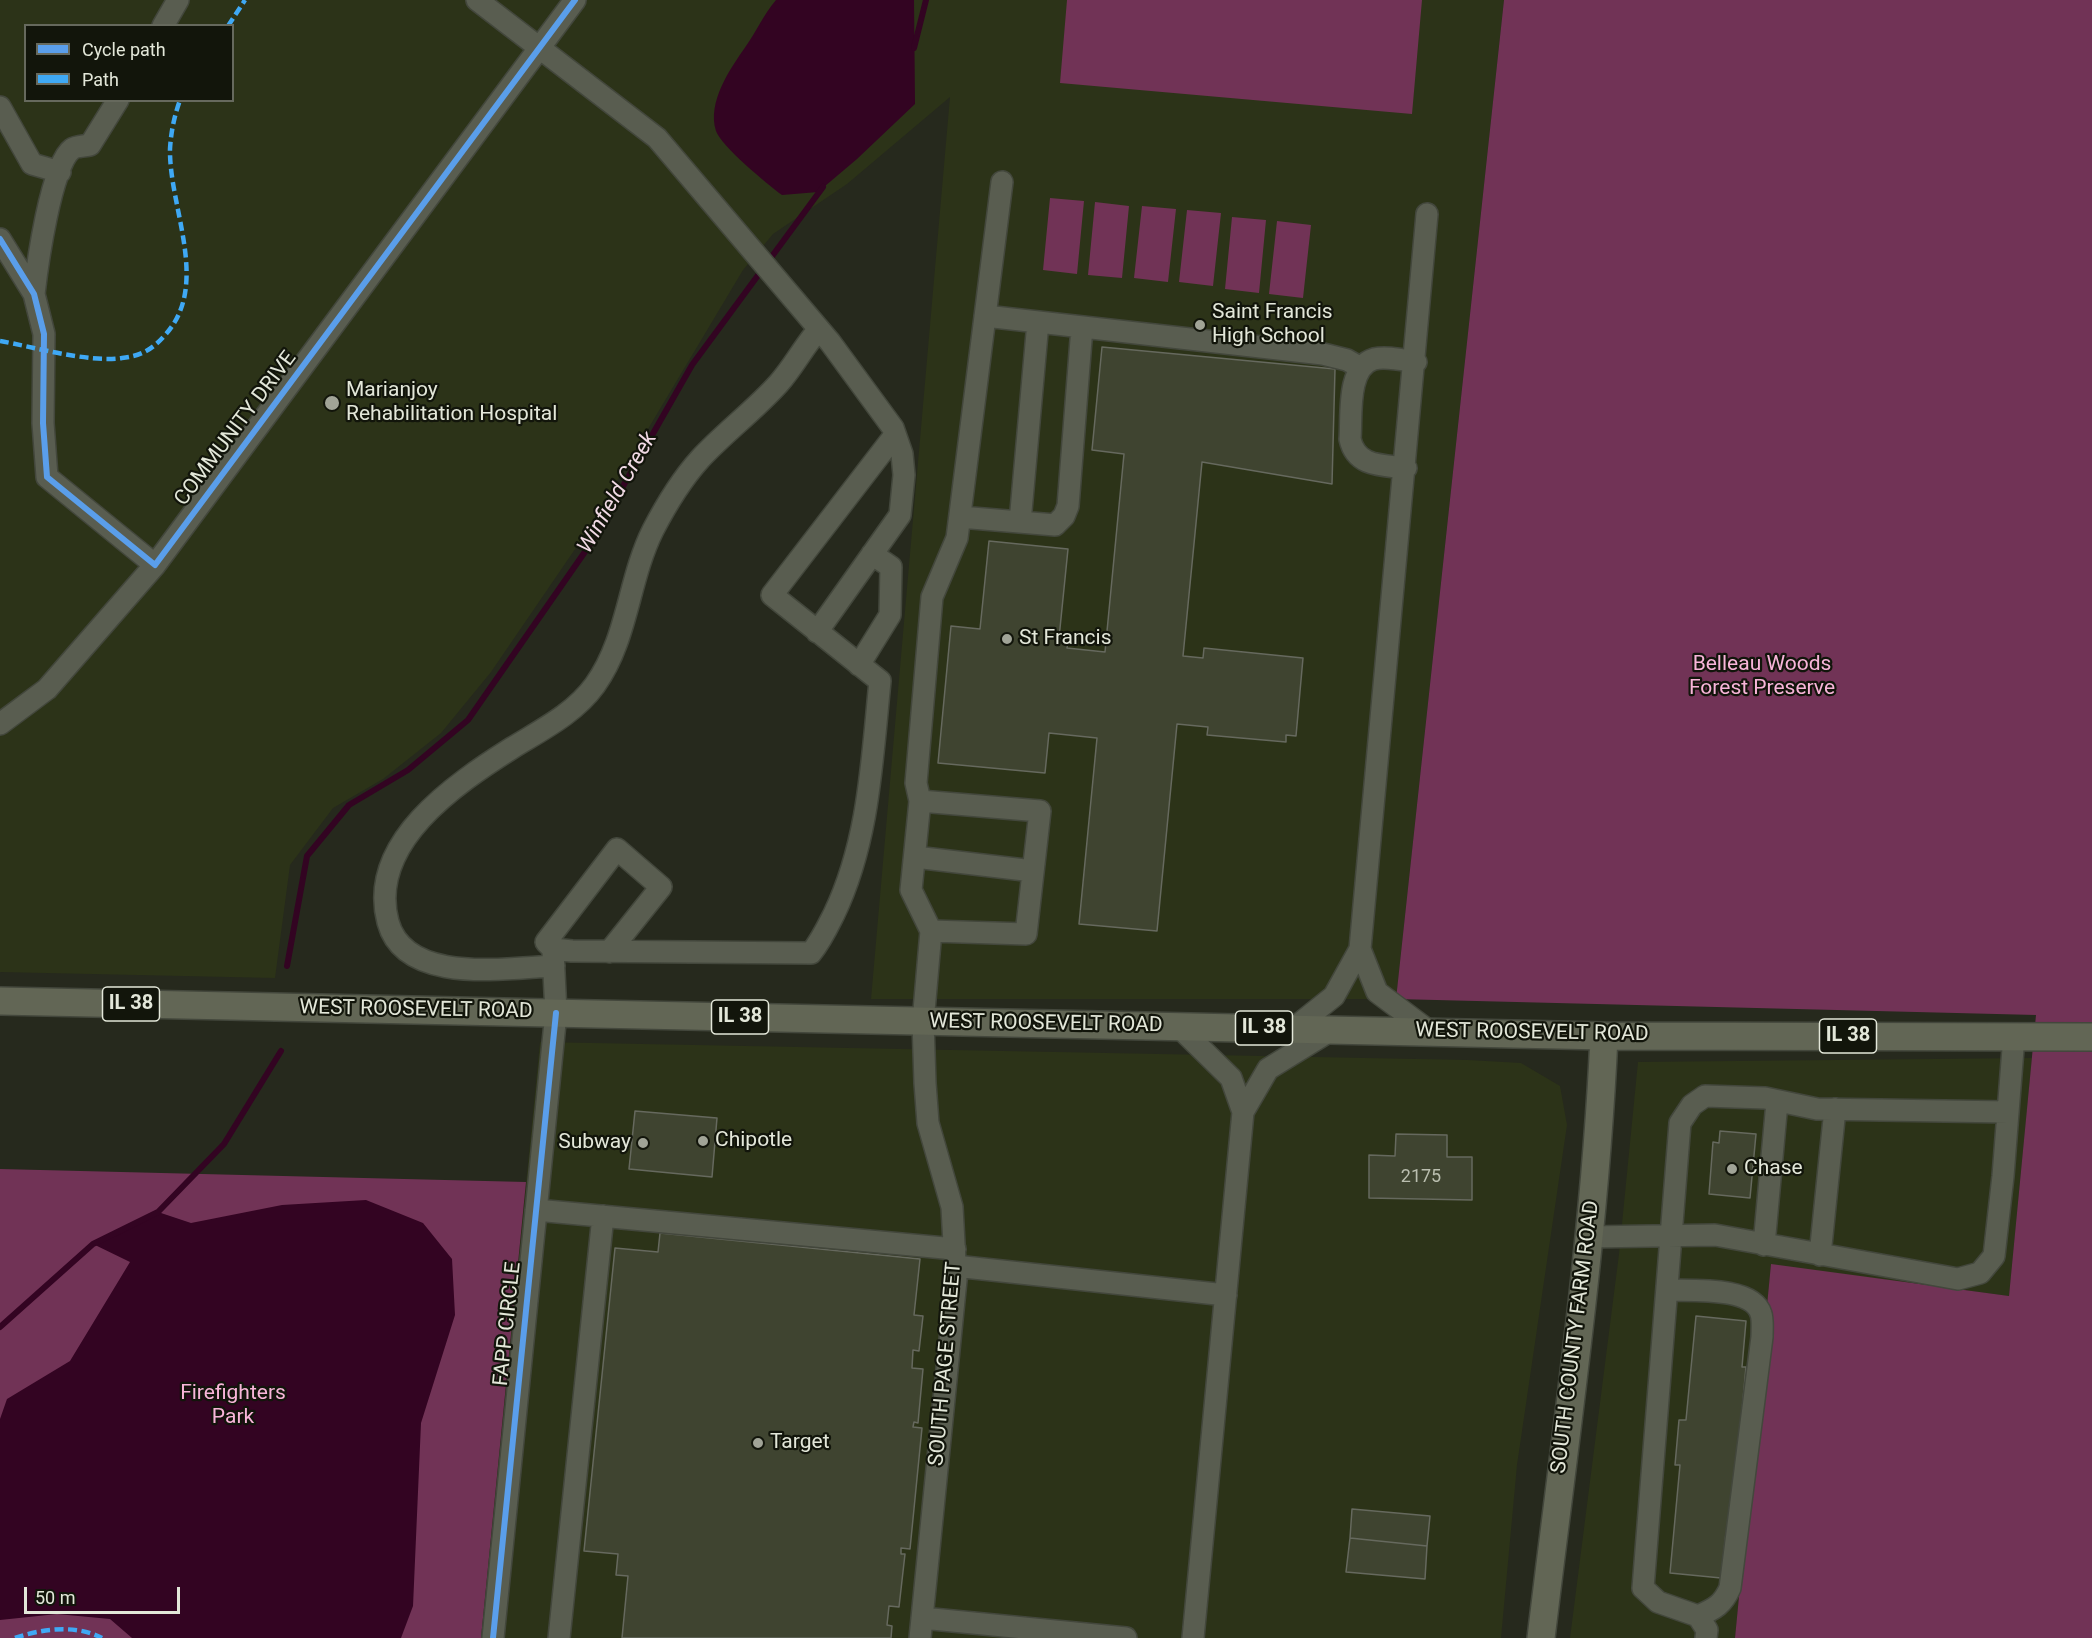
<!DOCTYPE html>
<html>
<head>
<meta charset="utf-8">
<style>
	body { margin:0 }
	#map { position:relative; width:2092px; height:1638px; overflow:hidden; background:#26291d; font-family:Roboto,sans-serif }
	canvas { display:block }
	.legend { position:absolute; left:24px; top:24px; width:210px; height:78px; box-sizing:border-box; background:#12150b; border:2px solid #66695d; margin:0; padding:8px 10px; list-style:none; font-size:18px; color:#e3e7d9 }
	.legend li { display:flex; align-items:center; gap:12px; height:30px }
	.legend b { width:30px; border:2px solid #66695d }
	.scale { position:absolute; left:24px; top:1587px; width:156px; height:27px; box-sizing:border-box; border:3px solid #e3e7d9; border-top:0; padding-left:8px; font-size:18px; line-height:21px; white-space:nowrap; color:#e3e7d9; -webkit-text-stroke:4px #12150b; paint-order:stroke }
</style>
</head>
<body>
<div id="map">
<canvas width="2092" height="1638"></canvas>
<ul class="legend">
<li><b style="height:8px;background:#5a9eea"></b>Cycle path</li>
<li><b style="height:8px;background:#3fa9f5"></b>Path</li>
</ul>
<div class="scale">50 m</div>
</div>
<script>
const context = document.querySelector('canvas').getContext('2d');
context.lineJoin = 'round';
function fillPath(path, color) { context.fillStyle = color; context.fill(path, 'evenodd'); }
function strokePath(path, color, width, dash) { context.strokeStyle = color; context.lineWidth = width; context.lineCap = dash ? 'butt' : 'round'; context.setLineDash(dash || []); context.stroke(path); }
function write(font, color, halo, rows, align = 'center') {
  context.font = font + ' Roboto,sans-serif'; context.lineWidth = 4.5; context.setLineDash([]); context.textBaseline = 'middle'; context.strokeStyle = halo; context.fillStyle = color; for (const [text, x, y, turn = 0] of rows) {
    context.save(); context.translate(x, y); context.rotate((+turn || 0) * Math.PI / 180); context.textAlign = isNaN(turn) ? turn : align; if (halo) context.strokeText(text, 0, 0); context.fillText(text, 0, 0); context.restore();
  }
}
const built = new Path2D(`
	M0 0H1504L1396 999H871L950 97 847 184 773 234 743 270 584 536 491 672 441 733 383 779 333 808 290 865 275 978 0 972ZM26 26H232V100H26Z
	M540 1042 1468 1060 1521 1063 1560 1086 1567 1125 1517 1465 1501 1638H481Z
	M2032 1058 2009 1296 1771 1265 1735 1638H1570L1619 1254 1638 1062Z`);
const green = new Path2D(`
	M1067 0H1422L1412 114 1060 83Z
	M1504 0H2092V1638H1735L1771 1264 2009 1296 2036 1015 1396 999Z
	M1050 198 1084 201 1077 274 1043 270Z
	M1095 202 1129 206 1122 278 1088 275Z
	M1142 206 1176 209 1168 282 1134 278Z
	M1187 210 1221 213 1213 286 1179 282Z
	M1232 217 1266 220 1259 293 1225 289Z
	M1277 221 1311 225 1303 298 1269 294Z
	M0 1169 526 1182 481 1638H0Z`);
const water = new Path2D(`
	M776 0H914L915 104 857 159 818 192 782 195C767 184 721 146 716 131 707 102 730 69 746 46 757 31 763 15 776 0Z
	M366 1200 423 1223 452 1259 455 1315 421 1423 413 1606 401 1638H132L110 1619 57 1614 0 1620V1419L7 1399 70 1361 130 1262 93 1244 158 1212 191 1223 282 1205Z`);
const stream = new Path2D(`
	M914 48 926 0
	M287 966 307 856 349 805 408 770 468 720 589 546 692 365 823 187
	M0 1327 93 1244 158 1212 224 1144 281 1051`);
const building = new Path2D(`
	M1102 347 1335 369 1332 484 1202 462 1183 656 1203 658 1204 648 1303 658 1296 736 1286 735V742L1207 735 1208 727 1177 724 1157 931 1079 924 1097 738 1049 733 1045 773 938 763 951 626 980 629 989 541 1068 549 1059 638 1068 639 1067 648 1105 652 1124 454 1092 450Z
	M635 1111 717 1118 712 1177 629 1169Z
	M1720 1131 1756 1134 1750 1198 1709 1194 1713 1142 1719 1143Z
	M1396 1134 1447 1135V1157H1472V1200L1369 1198V1155L1395 1156Z
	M660 1233 920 1259 914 1315 923 1316 919 1351 913 1350 912 1368 923 1369 918 1423 914 1422 913 1427 922 1428 910 1549 901 1548V1554H905L899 1607 889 1606 887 1625 892 1626 891 1638H622L628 1576 616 1575 618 1554 584 1551 615 1248 658 1252Z
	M1696 1316 1746 1321 1742 1367H1746L1731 1533H1726L1721 1578 1670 1573 1680 1465H1675L1679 1420H1686Z
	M1352 1509 1430 1516 1427 1546 1350 1538Z
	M1350 1538 1427 1546 1425 1579 1346 1572Z`);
const minor = new Path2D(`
	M477 0 657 138 830 342 893 428 902 454 904 475 900 515 817 632
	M163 26 178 0
	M0 107 32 164 60 172
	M0 239 34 294 44 334 43 423 47 477 155 565 575 0
	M34 294C37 267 51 164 72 149 76 146 85 146 90 145L118 100
	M985 316 1323 354 1347 360 1361 368
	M1406 468C1382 465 1356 467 1350 439 1352 417 1346 367 1374 359 1386 356 1403 360 1416 362
	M960 517 1055 525 1064 516 1068 506 1082 327
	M1020 522 1038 322
	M859 665 890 615 891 567 872 554
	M0 724 47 689 155 565
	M920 801 1040 811 1026 934 931 931
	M915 857 1033 871
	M1360 949 1427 214
	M609 952 661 887 617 849 546 942 553 949 572 951 811 953C821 941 827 928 834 914 869 841 872 760 880 681L772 595 895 435
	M554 966C505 968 405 985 388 922 367 843 455 784 512 748 541 730 574 714 595 685 628 639 628 580 653 530 666 505 681 480 700 459 725 432 755 410 779 383 794 366 804 346 819 329
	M1178 1026 1231 1078 1243 1112 1268 1069 1333 1029
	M1293 1029 1334 996 1360 949 1377 992 1429 1031
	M536 1210 955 1249
	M1589 1237 1715 1235 1958 1279 1980 1273 1994 1256 2003 1176 2014 1036
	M1764 1245 1777 1102
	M1820 1255 1835 1109
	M955 1266 1226 1295
	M1667 1290C1691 1291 1753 1286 1761 1314 1763 1320 1762 1330 1762 1337L1730 1588C1723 1604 1715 1609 1698 1616
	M922 1618 1126 1638
	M493 1638 556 1013 553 952
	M559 1638 603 1216
	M920 1638 956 1280 952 1207 928 1123 925 1083 923 1022 931 931 911 890 920 801 916 783 932 597 957 538 1002 182
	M1193 1638 1243 1112
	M1706 1638 1707 1630 1698 1616 1658 1602 1643 1588 1680 1123 1692 1105 1705 1096 1765 1098 1817 1109 2008 1112`);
const major = new Path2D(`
	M0 1001 1604 1036 2092 1037
	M1541 1638C1565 1438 1595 1237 1604 1036`);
const quiet = new Path2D(`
	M228 26 245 0
	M0 341C34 347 89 363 122 358 141 356 153 349 165 335 211 285 169 208 170 149 171 132 174 117 180 100
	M15 1638C41 1629 76 1624 102 1638`);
const cycleway = new Path2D(`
	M0 239 34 294 44 334 43 423 47 477 155 565 575 0
	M493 1638 556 1013`);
const markers = [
	[1200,325,6,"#a1a497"],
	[332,403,8,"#a1a497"],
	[1007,639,6,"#a1a497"],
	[703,1141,6,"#a1a497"],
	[643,1143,6,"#a1a497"],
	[1732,1169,6,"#a1a497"],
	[758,1443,6,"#a1a497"]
];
const numberNames = [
	["2175",1421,1177]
];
const shields = [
	[131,1004,57],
	[740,1017,57],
	[1264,1028,57],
	[1848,1036,57]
];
const shieldNames = [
	["IL 38",131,1004],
	["IL 38",740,1017],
	["IL 38",1264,1028],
	["IL 38",1848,1036]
];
const poiNames = [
	["Saint Francis",1212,313],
	["High School",1212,337],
	["Marianjoy",346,391],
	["Rehabilitation Hospital",346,415],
	["St Francis",1019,639],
	["Chipotle",715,1141],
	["Subway",631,1143,"right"],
	["Chase",1744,1169],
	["Target",770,1443]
];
const streetNames = [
	["COMMUNITY DRIVE",236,429,-53],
	["WEST ROOSEVELT ROAD",416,1010,1],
	["WEST ROOSEVELT ROAD",1046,1024,1],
	["WEST ROOSEVELT ROAD",1532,1033,1],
	["FAPP CIRCLE",508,1324,-84],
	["SOUTH COUNTY FARM ROAD",1576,1337,-83],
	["SOUTH PAGE STREET",946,1364,-85]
];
const parkNames = [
	["Belleau Woods",1762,665],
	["Forest Preserve",1762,689],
	["Firefighters",233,1394],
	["Park",233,1418]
];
const waterNames = [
	["Winfield Creek",618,493,-60]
];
fillPath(built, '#2c3318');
fillPath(green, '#713356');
fillPath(water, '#330422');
strokePath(stream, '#330422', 6);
fillPath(building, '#3f4430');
strokePath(building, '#66695e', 1.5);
strokePath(minor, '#43473c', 24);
strokePath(major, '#43473c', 30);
strokePath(minor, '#595d50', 21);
strokePath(major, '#626655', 27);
strokePath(quiet, '#3fa9f5', 4.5, [9, 4.5]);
strokePath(cycleway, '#5a9eea', 6);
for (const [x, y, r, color] of markers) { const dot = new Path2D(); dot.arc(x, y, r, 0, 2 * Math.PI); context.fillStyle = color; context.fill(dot); strokePath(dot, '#12150b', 2); }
write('18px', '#babeaf', null, numberNames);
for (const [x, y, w] of shields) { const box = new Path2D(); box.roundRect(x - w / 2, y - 17, w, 34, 4.5); context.fillStyle = '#12150b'; context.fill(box); strokePath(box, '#e3e7d9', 1.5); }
write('bold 20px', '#e3e7d9', null, shieldNames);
write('21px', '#e3e7d9', '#12150b', poiNames, 'left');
write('21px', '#e3e7d9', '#12150b', streetNames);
write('21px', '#f8b5d9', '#12150b', parkNames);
write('italic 22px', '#f1dae5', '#12150b', waterNames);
</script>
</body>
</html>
